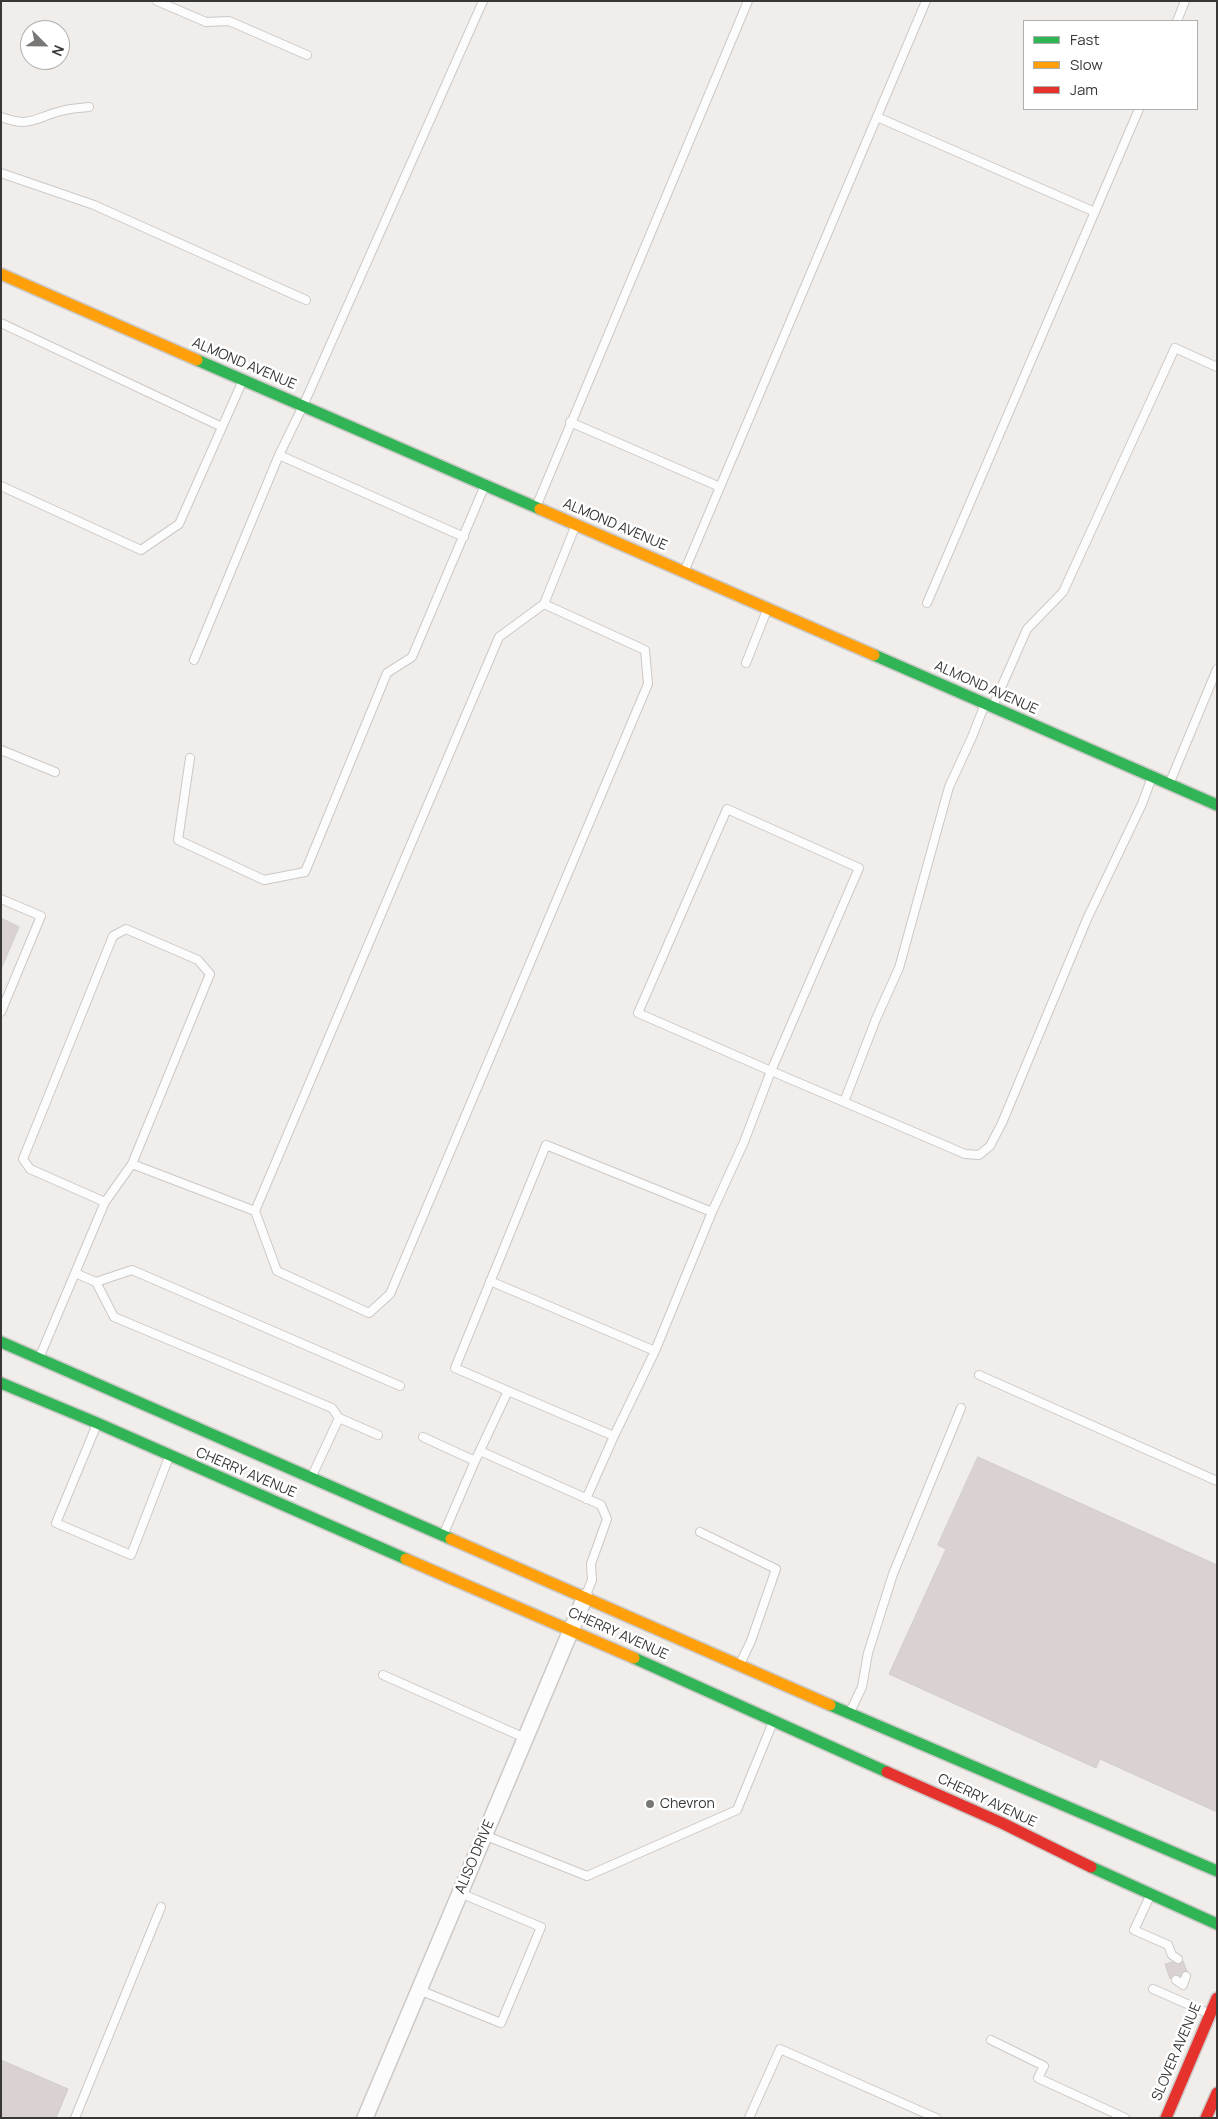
<!DOCTYPE html>
<html>
<head>
<meta charset="utf-8">
<style>
	body { margin:0 }
	#map { position:relative; width:1218px; height:2119px; overflow:hidden; background:#f0edeb; font-family:Manrope,sans-serif }
	canvas { display:block }
	.frame { position:absolute; inset:0; border:2px solid #383736; pointer-events:none }
	.legend { position:absolute; left:1023px; top:20px; width:175px; height:90px; box-sizing:border-box; background:#fff; border:1px solid #afafaf; margin:0; padding:6px 9px; list-style:none; font-size:15px; color:#383736 }
	.legend li { display:flex; align-items:center; gap:10px; height:25px }
	.legend b { width:25px; border:1px solid #afafaf }
	.north { position:absolute; left:20px; top:20px; width:50px; height:50px; box-sizing:border-box; background:#fff; border:1px solid #afafaf; border-radius:50%; rotate:113deg; font-size:14px; font-weight:700; line-height:20px; text-align:center; color:#383736 }
	.north::after { content:''; display:block; margin:auto; width:18px; height:22px; background:#787775; clip-path:polygon(50% 0,100% 100%,50% 72%,0 100%) }
</style>
</head>
<body>
<div id="map">
<canvas width="1218" height="2119"></canvas>
<div class="frame"></div>
<ul class="legend">
<li><b style="height:6px;background:#30b455"></b>Fast</li>
<li><b style="height:6px;background:#ff9f0a"></b>Slow</li>
<li><b style="height:6px;background:#e5322d"></b>Jam</li>
</ul>
<div class="north">N</div>
</div>
<script>
const context = document.querySelector('canvas').getContext('2d');
context.lineJoin = 'round';
function fillPath(path, color) { context.fillStyle = color; context.fill(path, 'evenodd'); }
function strokePath(path, color, width, dash) { context.strokeStyle = color; context.lineWidth = width; context.lineCap = dash ? 'butt' : 'round'; context.setLineDash(dash || []); context.stroke(path); }
function write(font, color, halo, rows, align = 'center') {
  context.font = font + ' Manrope,sans-serif'; context.lineWidth = 5; context.setLineDash([]); context.textBaseline = 'middle'; context.strokeStyle = halo; context.fillStyle = color; for (const [text, x, y, turn = 0] of rows) {
    context.save(); context.translate(x, y); context.rotate((+turn || 0) * Math.PI / 180); context.textAlign = isNaN(turn) ? turn : align; if (halo) context.strokeText(text, 0, 0); context.fillText(text, 0, 0); context.restore();
  }
}
const building = new Path2D(`
	M1 918 19 927 1 969Z
	M978 1457 1217 1565V1812L1100 1759 1096 1768 889 1674 946 1549 938 1545Z
	M1183 1961 1187 1971 1183 1972 1180 1976 1173 1975 1170 1979 1165 1964 1172 1962 1180 1964Z
	M1 2060 68 2089 56 2118H1Z`);
const lane = new Path2D(`
	M157 1 206 22 229 21 307 55
	M1177 21 1185 1
	M1 117C31 128 34 118 61 111 70 108 80 108 89 107
	M877 117 1095 212
	M1 173 94 205 306 300
	M1 323 222 427
	M570 422 720 487
	M279 455 464 537
	M1 486 141 550 179 524 243 380
	M536 507 748 1
	M684 572 926 1
	M927 603 1139 109
	M544 604 499 637 255 1211 277 1271 369 1313 390 1294 648 684 645 650 544 604 575 527
	M194 660 279 455 303 406 483 1
	M746 663 767 610
	M985 704 972 737 949 787 899 968 876 1019 844 1102 965 1154 979 1155 990 1146 1002 1123 1087 919 1142 804 1152 777
	M993 706 1027 629 1063 592 1175 348 1217 367
	M1 750 55 772
	M190 758 178 840 264 880 305 872 387 673 412 657 485 485
	M1170 782 1217 669
	M1 899 41 916 1 1012
	M132 1164 210 974 198 960 126 929 113 936 23 1159 30 1169 105 1202 132 1164 255 1211
	M712 1212 744 1142 771 1071 638 1013 727 809 859 868 771 1071 844 1102
	M75 1273 96 1282
	M490 1281 655 1351
	M40 1356 105 1202
	M979 1375 1217 1481
	M339 1418 378 1435
	M97 1424 56 1523 131 1555 169 1457
	M423 1437 475 1461 444 1533
	M480 1451 601 1505 607 1519 591 1564 592 1580 586 1595
	M475 1461 508 1391 614 1436 655 1351 712 1212 546 1145 455 1368 508 1391
	M312 1476 339 1418 332 1408 114 1317 96 1282 132 1270 400 1386
	M586 1499 614 1436
	M700 1532 776 1569 751 1641 740 1664
	M383 1675 525 1738
	M851 1710 862 1687 868 1653 893 1574 961 1408
	M484 1835 587 1876 737 1810 773 1722
	M1150 1896 1134 1930 1168 1945 1172 1955 1178 1959
	M1176 1980 1183 1985 1186 1976
	M1153 1989 1210 2014
	M419 1990 501 2023 541 1927 460 1893
	M991 2040 1044 2066 1038 2078 1125 2118
	M75 2118 161 1907
	M749 2118 780 2049 936 2118`);
const street = new Path2D(`
	M365 2118 585 1597`);
const fast = new Path2D(`
	M197 360 540 509
	M874 655 1217 805
	M1 1342 451 1539
	M1 1383 97 1423 406 1559
	M634 1658 887 1772
	M830 1705 1217 1871
	M1091 1867 1217 1924`);
const slow = new Path2D(`
	M1 274 197 360
	M540 509 874 655
	M451 1539 830 1705
	M406 1559 634 1658`);
const jam = new Path2D(`
	M887 1772 1002 1823 1091 1867
	M1166 2118 1217 1998
	M1206 2118 1217 2093`);
const markers = [
	[650,1804,5,"#787775"]
];
const streetNames = [
	["ALMOND AVENUE",244,364,23],
	["ALMOND AVENUE",615,525,23],
	["ALMOND AVENUE",986,688,24],
	["CHERRY AVENUE",246,1473,23],
	["CHERRY AVENUE",618,1634,24],
	["CHERRY AVENUE",987,1801,25],
	["ALISO DRIVE",475,1857,-67],
	["SLOVER AVENUE",1177,2052,-67]
];
const poiNames = [
	["Chevron",660,1804]
];
fillPath(building, '#dad2d1');
strokePath(building, '#cfcdcc', 1);
strokePath(lane, '#cbc9c7', 10);
strokePath(street, '#cbc9c7', 18);
strokePath(fast, '#cbc9c7', 14);
strokePath(slow, '#cbc9c7', 14);
strokePath(jam, '#cbc9c7', 14);
strokePath(lane, '#fdfcfc', 8);
strokePath(street, '#fdfcfc', 15);
strokePath(fast, '#30b455', 11);
strokePath(slow, '#ff9f0a', 11);
strokePath(jam, '#e5322d', 11);
for (const [x, y, r, color] of markers) { const dot = new Path2D(); dot.arc(x, y, r, 0, 2 * Math.PI); context.fillStyle = color; context.fill(dot); strokePath(dot, '#fff', 2); }
write('14px', '#383736', '#fff', streetNames);
write('14px', '#383736', '#fff', poiNames, 'left');
</script>
</body>
</html>
